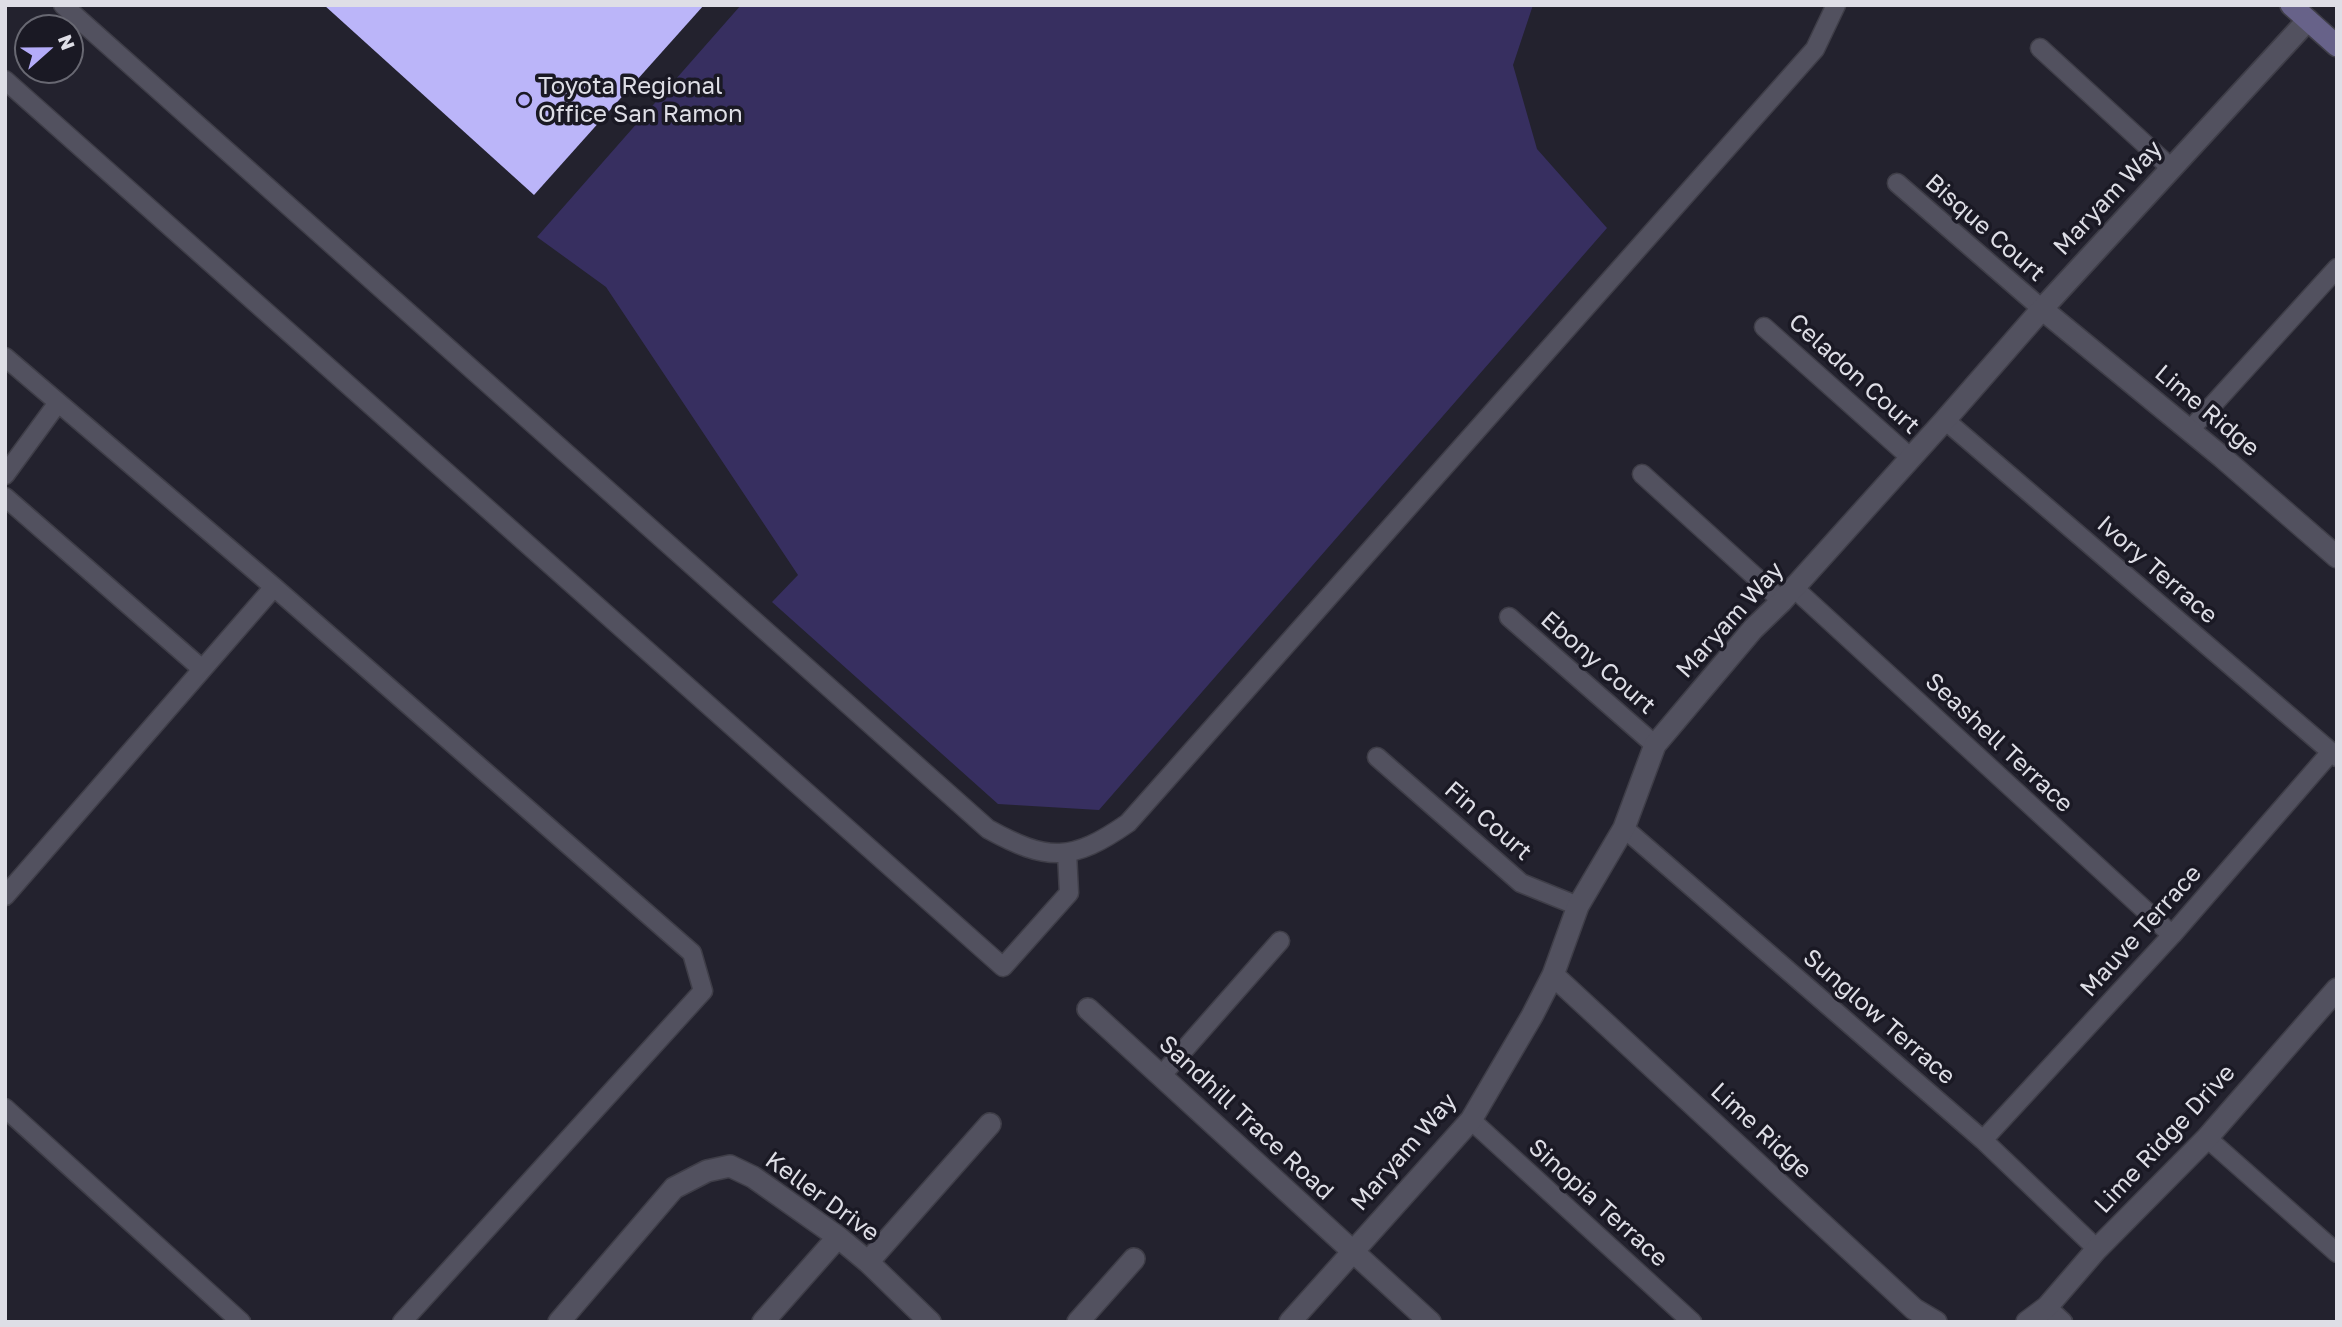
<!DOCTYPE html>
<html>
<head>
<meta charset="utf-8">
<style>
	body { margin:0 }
	#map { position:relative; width:2342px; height:1327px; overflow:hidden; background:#23222e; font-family:"Golos Text",sans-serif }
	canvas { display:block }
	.frame { position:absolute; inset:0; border:7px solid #dedee6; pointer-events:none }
	.north { position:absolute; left:14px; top:14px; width:70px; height:70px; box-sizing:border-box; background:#1a1924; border:2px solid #686872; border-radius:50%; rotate:69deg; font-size:19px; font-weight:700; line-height:28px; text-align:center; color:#dedee6 }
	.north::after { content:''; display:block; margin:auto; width:24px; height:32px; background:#b4acf9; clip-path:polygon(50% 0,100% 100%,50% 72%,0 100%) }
</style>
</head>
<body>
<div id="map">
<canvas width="2342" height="1327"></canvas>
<div class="frame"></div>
<div class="north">N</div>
</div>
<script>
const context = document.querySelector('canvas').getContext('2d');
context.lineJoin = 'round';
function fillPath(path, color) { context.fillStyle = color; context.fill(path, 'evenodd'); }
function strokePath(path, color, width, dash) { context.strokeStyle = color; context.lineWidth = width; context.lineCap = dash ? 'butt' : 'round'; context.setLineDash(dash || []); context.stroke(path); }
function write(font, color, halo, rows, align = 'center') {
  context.font = font + ' "Golos Text",sans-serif'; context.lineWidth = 7; context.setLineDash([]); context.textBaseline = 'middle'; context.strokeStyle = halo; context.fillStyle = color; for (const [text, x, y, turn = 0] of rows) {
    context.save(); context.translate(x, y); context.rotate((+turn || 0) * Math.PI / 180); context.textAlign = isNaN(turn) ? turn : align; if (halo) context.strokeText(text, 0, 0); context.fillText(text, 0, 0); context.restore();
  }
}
const green = new Path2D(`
	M741 5H1533L1513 65 1537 149 1607 228 1099 810 998 804 772 602 798 575 606 287 537 237Z`);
const building = new Path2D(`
	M324 5H704L534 195Z`);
const lane = new Path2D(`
	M63 5 988 829C1048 862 1072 862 1128 823L1815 49 1836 5
	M2040 48 2171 168
	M5 80 1003 967 1069 893 1067 853
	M1897 183 2042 309
	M1764 327 1911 458
	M5 357 274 587 692 953 703 991 402 1322
	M1945 420 2337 757
	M2189 431 2337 268
	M1642 474 1782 601
	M5 475 57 404
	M5 497 202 669
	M1794 588 2172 935
	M1509 617 1655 745
	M1377 757 1521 883 1578 906
	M1624 828 1983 1140 2097 1249
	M5 896 274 587
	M1161 1076 1280 941
	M5 1108 241 1322
	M1471 1120 1692 1322
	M2207 1138 2337 1253
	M1983 1140 2172 935 2331 752
	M2047 1307 2063 1322`);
const street = new Path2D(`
	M2042 309 2222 457 2337 557
	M1553 975 1914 1309 1936 1322
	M1088 1009 1430 1322
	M868 1262 990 1124
	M559 1322 674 1188 707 1171 730 1166 753 1177 838 1237 868 1262 930 1322
	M763 1322 838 1237
	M1078 1322 1134 1259
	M1290 1322 1471 1120 1532 1016 1553 975 1578 906 1624 828 1655 745 1753 629 1782 601 1945 420 2042 309 2308 20
	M2027 1322 2047 1307 2097 1249 2207 1138 2337 989`);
const secondary = new Path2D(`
	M2291 5 2337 46`);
const markers = [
	[524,100,7,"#b4acf9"]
];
const poiNames = [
	["Toyota Regional",538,86],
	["Office San Ramon",538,114]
];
const streetNames = [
	["Maryam Way",2108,198,-47],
	["Bisque Court",1985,228,41],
	["Celadon Court",1854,374,42],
	["Lime Ridge",2207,411,40],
	["Ivory Terrace",2157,570,41],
	["Maryam Way",1730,620,-48],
	["Ebony Court",1598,663,41],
	["Seashell Terrace",1999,743,43],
	["Fin Court",1488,821,41],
	["Mauve Terrace",2141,931,-48],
	["Sunglow Terrace",1879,1017,41],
	["Sandhill Trace Road",1246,1118,43],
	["Lime Ridge",1761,1131,43],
	["Lime Ridge Drive",2165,1139,-47],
	["Maryam Way",1404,1152,-49],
	["Keller Drive",822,1197,36],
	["Sinopia Terrace",1598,1203,42]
];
fillPath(green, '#372f60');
fillPath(building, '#bbb5f9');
strokePath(lane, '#3f3e48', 21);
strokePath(street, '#3f3e48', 24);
strokePath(secondary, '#3f3e48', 24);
strokePath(lane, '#52515f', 18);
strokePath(street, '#52515f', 21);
strokePath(secondary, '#676289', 21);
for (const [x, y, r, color] of markers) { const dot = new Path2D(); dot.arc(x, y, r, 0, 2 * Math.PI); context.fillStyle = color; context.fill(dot); strokePath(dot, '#1a1924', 2.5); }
write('24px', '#dedee6', '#1a1924', poiNames, 'left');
write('24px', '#dedee6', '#1a1924', streetNames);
</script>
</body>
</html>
